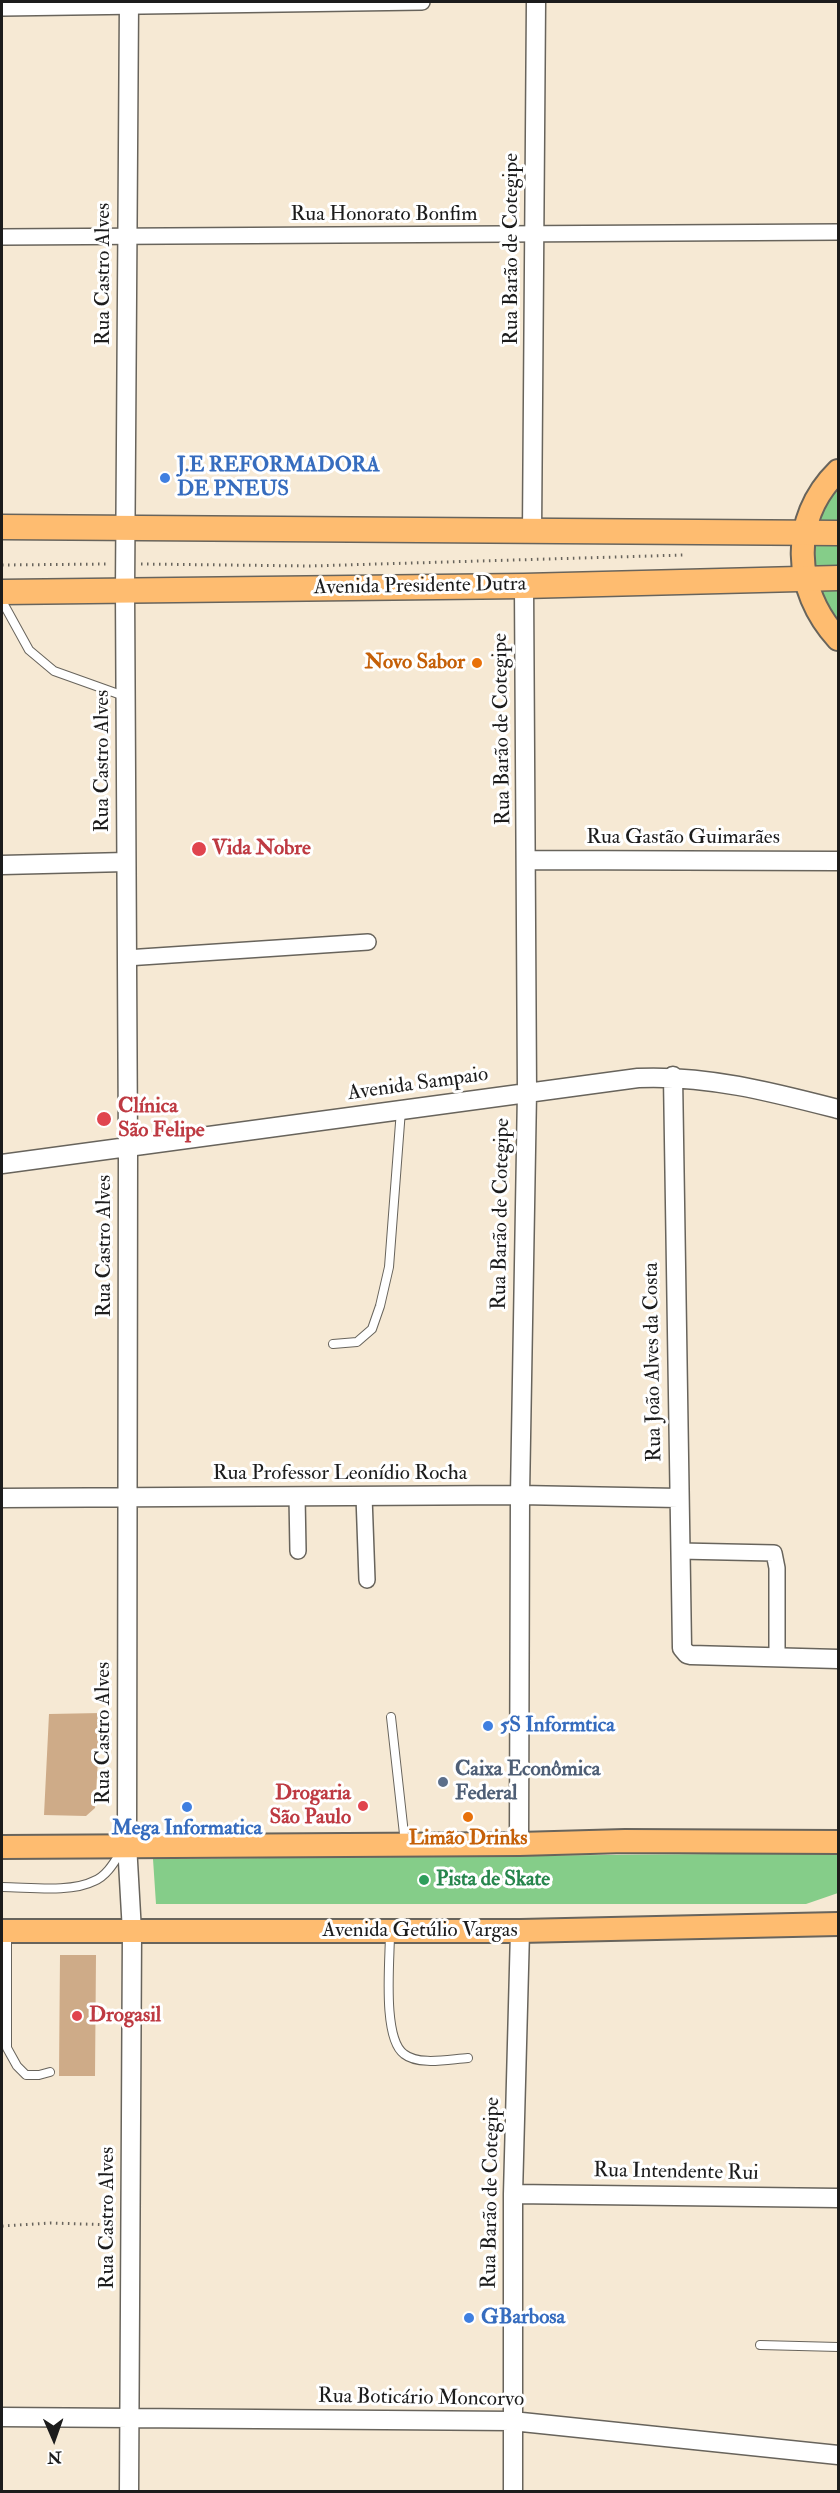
<!DOCTYPE html>
<html>
<head>
<meta charset="utf-8">
<style>
	body { margin:0 }
	#map { position:relative; width:840px; height:2493px; overflow:hidden; background:#f6e9d4; font-family:"IM FELL Double Pica",serif }
	canvas { display:block }
	.frame { position:absolute; inset:0; border:3px solid #1c1c1c; pointer-events:none }
	.north { position:absolute; left:24px; top:2409px; width:60px; height:60px; -webkit-text-stroke:4px #fff; paint-order:stroke; rotate:178deg; font-size:16px; font-weight:700; line-height:24px; text-align:center; color:#1c1c1c }
	.north::after { content:''; display:block; margin:auto; width:21px; height:27px; background:#1c1c1c; clip-path:polygon(50% 0,100% 100%,50% 72%,0 100%) }
</style>
</head>
<body>
<div id="map">
<canvas width="840" height="2493"></canvas>
<div class="frame"></div>
<div class="north">N</div>
</div>
<script>
const context = document.querySelector('canvas').getContext('2d');
context.lineJoin = 'round';
function fillPath(path, color) { context.fillStyle = color; context.fill(path, 'evenodd'); }
function strokePath(path, color, width, dash) { context.strokeStyle = color; context.lineWidth = width; context.lineCap = dash ? 'butt' : 'round'; context.setLineDash(dash || []); context.stroke(path); }
function write(font, color, halo, rows, align = 'center') {
  context.font = font + ' "IM FELL Double Pica",serif'; context.lineWidth = 6; context.setLineDash([]); context.textBaseline = 'middle'; context.strokeStyle = halo; context.fillStyle = color; for (const [text, x, y, turn = 0] of rows) {
    context.save(); context.translate(x, y); context.rotate((+turn || 0) * Math.PI / 180); context.textAlign = isNaN(turn) ? turn : align; if (halo) context.strokeText(text, 0, 0); context.fillText(text, 0, 0); context.restore();
  }
}
const green = new Path2D(`
	M838 471V639L803 562Z
	M834 1853 838 1854V1893L806 1904H156L153 1859Z`);
const building = new Path2D(`
	M101 1713 95 1808 86 1816 44 1815 49 1714Z
	M60 1955H96L95 2076H59Z`);
const path = new Path2D(`
	M141 564 310 566 684 555
	M2 565 108 564
	M2 2226 50 2223 114 2225`);
const service = new Path2D(`
	M2 601 29 650 54 671 124 696
	M333 1344 357 1342 372 1329 380 1306 389 1267 401 1110
	M391 1717 405 1843
	M2 1887C28 1887 71 1893 94 1881 107 1876 115 1861 122 1850
	M7 1932V2048L17 2066 26 2075H39L50 2072
	M390 1933C390 1960 382 2038 404 2054 419 2066 450 2059 468 2058
	M760 2345 838 2347`);
const minor = new Path2D(`
	M2 8 422 2
	M2 237 838 232
	M126 958 368 942
	M297 1496 298 1551
	M364 1496 367 1580
	M680 1551 774 1553 777 1568V1658`);
const tertiary = new Path2D(`
	M129 2 125 590 128 1149 127 1844 132 1932 129 2492
	M532 532 536 2
	M527 860 838 861
	M2 865 126 862
	M673 1076 682 1648 687 1654 691 1655 838 1659
	M2 1164 638 1078C707 1075 772 1092 838 1109
	M2 1498 520 1495 678 1498
	M519 1844 520 1495 527 1092 524 586
	M513 2194 838 2198
	M2 2417 512 2421 838 2455
	M513 2492V2194L520 1931`);
const primary = new Path2D(`
	M838 471C789 519 793 590 838 639
	M2 1847 519 1844 625 1841 838 1842
	M2 1931H520L838 1924`);
const trunk = new Path2D(`
	M2 527 838 533
	M2 592 524 586 838 578`);
const markers = [
	[165,478,6,"#3f7fe0"],
	[477,663,6,"#e8710a"],
	[199,849,8,"#e0444e"],
	[104,1119,8,"#e0444e"],
	[488,1726,6,"#3f7fe0"],
	[443,1782,6,"#5c6f8a"],
	[363,1806,6,"#e0444e"],
	[187,1807,6,"#3f7fe0"],
	[468,1817,6,"#e8710a"],
	[424,1880,6,"#2e9e5b"],
	[77,2016,6,"#e0444e"],
	[469,2318,6,"#3f7fe0"]
];
const streetNames = [
	["Rua Honorato Bonfim",384,215],
	["Rua Barão de Cotegipe",512,249,-90],
	["Rua Castro Alves",104,274,-90],
	["Avenida Presidente Dutra",420,587,-1],
	["Rua Barão de Cotegipe",503,729,-91],
	["Rua Castro Alves",103,761,-90],
	["Rua Gastão Guimarães",683,838],
	["Avenida Sampaio",418,1085,-8],
	["Rua Barão de Cotegipe",502,1214,-89],
	["Rua Castro Alves",105,1246,-90],
	["Rua João Alves da Costa",654,1362,-91],
	["Rua Professor Leonídio Rocha",340,1474],
	["Rua Castro Alves",104,1733,-90],
	["Avenida Getúlio Vargas",420,1931],
	["Rua Intendente Rui",676,2173,1],
	["Rua Barão de Cotegipe",492,2193,-89],
	["Rua Castro Alves",108,2218,-90],
	["Rua Boticário Moncorvo",421,2399,1]
];
const shopNames = [
	["J.E REFORMADORA",177,466],
	["DE PNEUS",177,490],
	["5S Informtica",500,1726],
	["Mega Informatica",187,1829,"center"],
	["GBarbosa",481,2318]
];
const foodNames = [
	["Novo Sabor",465,663],
	["Limão Drinks",468,1839,"center"]
];
const healthNames = [
	["Vida Nobre",212,849],
	["Clínica",118,1107],
	["São Felipe",118,1131],
	["Drogaria",351,1794,"right"],
	["São Paulo",351,1818,"right"],
	["Drogasil",89,2016]
];
const serviceNames = [
	["Caixa Econômica",455,1770],
	["Federal",455,1794]
];
const leisureNames = [
	["Pista de Skate",436,1880]
];
fillPath(green, '#85cd89');
fillPath(building, '#ceab88');
strokePath(service, '#68645c', 10);
strokePath(minor, '#68645c', 18);
strokePath(tertiary, '#68645c', 21);
strokePath(primary, '#68645c', 26);
strokePath(trunk, '#68645c', 27);
strokePath(path, '#68645c', 3, [1.5, 4.5]);
strokePath(service, '#fff', 8);
strokePath(minor, '#fff', 15);
strokePath(tertiary, '#fff', 18);
strokePath(primary, '#febc70', 22);
strokePath(trunk, '#febc70', 24);
for (const [x, y, r, color] of markers) { const dot = new Path2D(); dot.arc(x, y, r, 0, 2 * Math.PI); context.fillStyle = color; context.fill(dot); strokePath(dot, '#fff', 2); }
write('21px', '#1c1c1c', '#fff', streetNames);
write('bold 21px', '#366cbe', '#fff', shopNames, 'left');
write('bold 21px', '#c56008', '#fff', foodNames, 'right');
write('bold 21px', '#be3a42', '#fff', healthNames, 'left');
write('bold 21px', '#4e5e75', '#fff', serviceNames, 'left');
write('bold 21px', '#27864d', '#fff', leisureNames, 'left');
</script>
</body>
</html>
